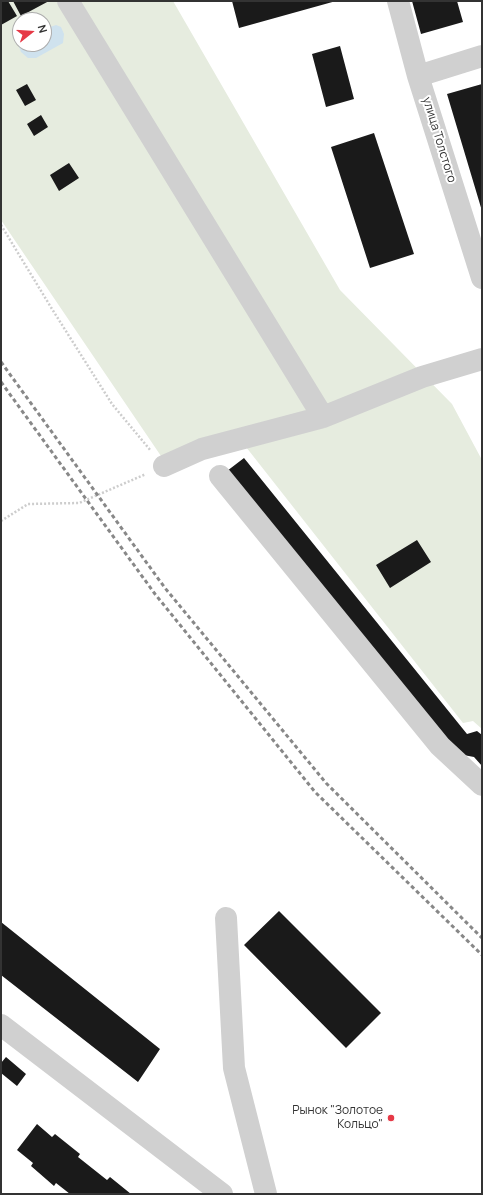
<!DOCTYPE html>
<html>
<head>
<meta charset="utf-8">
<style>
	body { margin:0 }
	#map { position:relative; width:483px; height:1195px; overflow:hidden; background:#fff; font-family:Manrope,sans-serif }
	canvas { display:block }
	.frame { position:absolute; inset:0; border:2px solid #333; pointer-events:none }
	.north { position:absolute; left:12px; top:12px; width:40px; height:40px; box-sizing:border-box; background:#fff; border:1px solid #adadad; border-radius:50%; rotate:73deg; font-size:11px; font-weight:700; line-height:16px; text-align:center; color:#333 }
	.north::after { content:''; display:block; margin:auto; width:14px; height:18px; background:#e63946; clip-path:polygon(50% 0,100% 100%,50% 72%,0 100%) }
</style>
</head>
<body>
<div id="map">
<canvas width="483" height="1195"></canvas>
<div class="frame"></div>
<div class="north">N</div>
</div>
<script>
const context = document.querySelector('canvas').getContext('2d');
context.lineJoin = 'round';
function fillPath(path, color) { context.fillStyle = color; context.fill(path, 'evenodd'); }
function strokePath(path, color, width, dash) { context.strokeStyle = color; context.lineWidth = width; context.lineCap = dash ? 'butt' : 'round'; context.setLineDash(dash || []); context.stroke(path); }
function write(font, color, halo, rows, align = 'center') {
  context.font = font + ' Manrope,sans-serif'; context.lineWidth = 4; context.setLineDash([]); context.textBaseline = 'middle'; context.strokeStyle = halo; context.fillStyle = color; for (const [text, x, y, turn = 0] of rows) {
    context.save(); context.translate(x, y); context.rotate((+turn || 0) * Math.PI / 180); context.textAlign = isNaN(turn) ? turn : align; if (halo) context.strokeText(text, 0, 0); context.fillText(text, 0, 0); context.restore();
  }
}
const green = new Path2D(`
	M1 1H173L340 290 452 404 482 460V729L473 721 463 723 235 433 163 459 1 220ZM20 20H44V44H20Z`);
const water = new Path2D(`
	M56 25 61 27 64 34 63 43 36 58H28L21 52 18 44 20 42V44H44V29Z`);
const building = new Path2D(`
	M1 1H8L17 16 1 25Z
	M13 1H49L21 16Z
	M232 1H336L239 28Z
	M412 1H457L463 22 421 34Z
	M340 46 354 99 326 107 312 54Z
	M27 84 36 100 25 106 16 90Z
	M482 84V211L447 94Z
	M41 115 48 127 34 136 27 124Z
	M374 133 414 254 370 268 331 147Z
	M69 163 79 178 59 191 50 175Z
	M244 458 467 734 477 731 482 735V766L474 757 453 753 227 471Z
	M417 540 431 562 390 588 376 565Z
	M279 911 381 1013 346 1048 244 945Z
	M1 922 160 1049 138 1082 1 975Z
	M6 1057 26 1074 17 1086 1 1073V1063Z
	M37 1124 52 1137 55 1134 80 1154 78 1157 107 1180 110 1177 131 1194H70L56 1183 54 1186 31 1166 33 1163 17 1150Z`);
const path = new Path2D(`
	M1 225 52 309 112 404 151 451
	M1 521 28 504 79 503 146 474`);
const minor = new Path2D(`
	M68 1 323 417
	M398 1 418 76 482 278
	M418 76 482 56
	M164 466 202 449 323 417 422 377 482 359
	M220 476 440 746 482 785
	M226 918 234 1068 266 1194
	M1 1025 222 1194`);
const rail = new Path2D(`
	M1 362 165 588 326 783 482 938
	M1 382 155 594 315 792 482 955`);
const markers = [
	[391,1118,4,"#e63946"]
];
const streetNames = [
	["улица Толстого",439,140,73]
];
const poiNames = [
	["Рынок \"Золотое",383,1111],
	["Кольцо\"",383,1125]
];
fillPath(green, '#e6ecdf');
fillPath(water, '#cfe2ee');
fillPath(building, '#1a1a1a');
strokePath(path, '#cdcdcd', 2.5, [2, 2]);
strokePath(minor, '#d0d0d0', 22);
strokePath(rail, '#888', 3, [4, 3]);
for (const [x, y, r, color] of markers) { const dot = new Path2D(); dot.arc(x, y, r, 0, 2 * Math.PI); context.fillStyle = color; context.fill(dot); strokePath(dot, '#fff', 1.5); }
write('12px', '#333', '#fff', streetNames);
write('12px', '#333', '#fff', poiNames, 'right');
</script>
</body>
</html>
